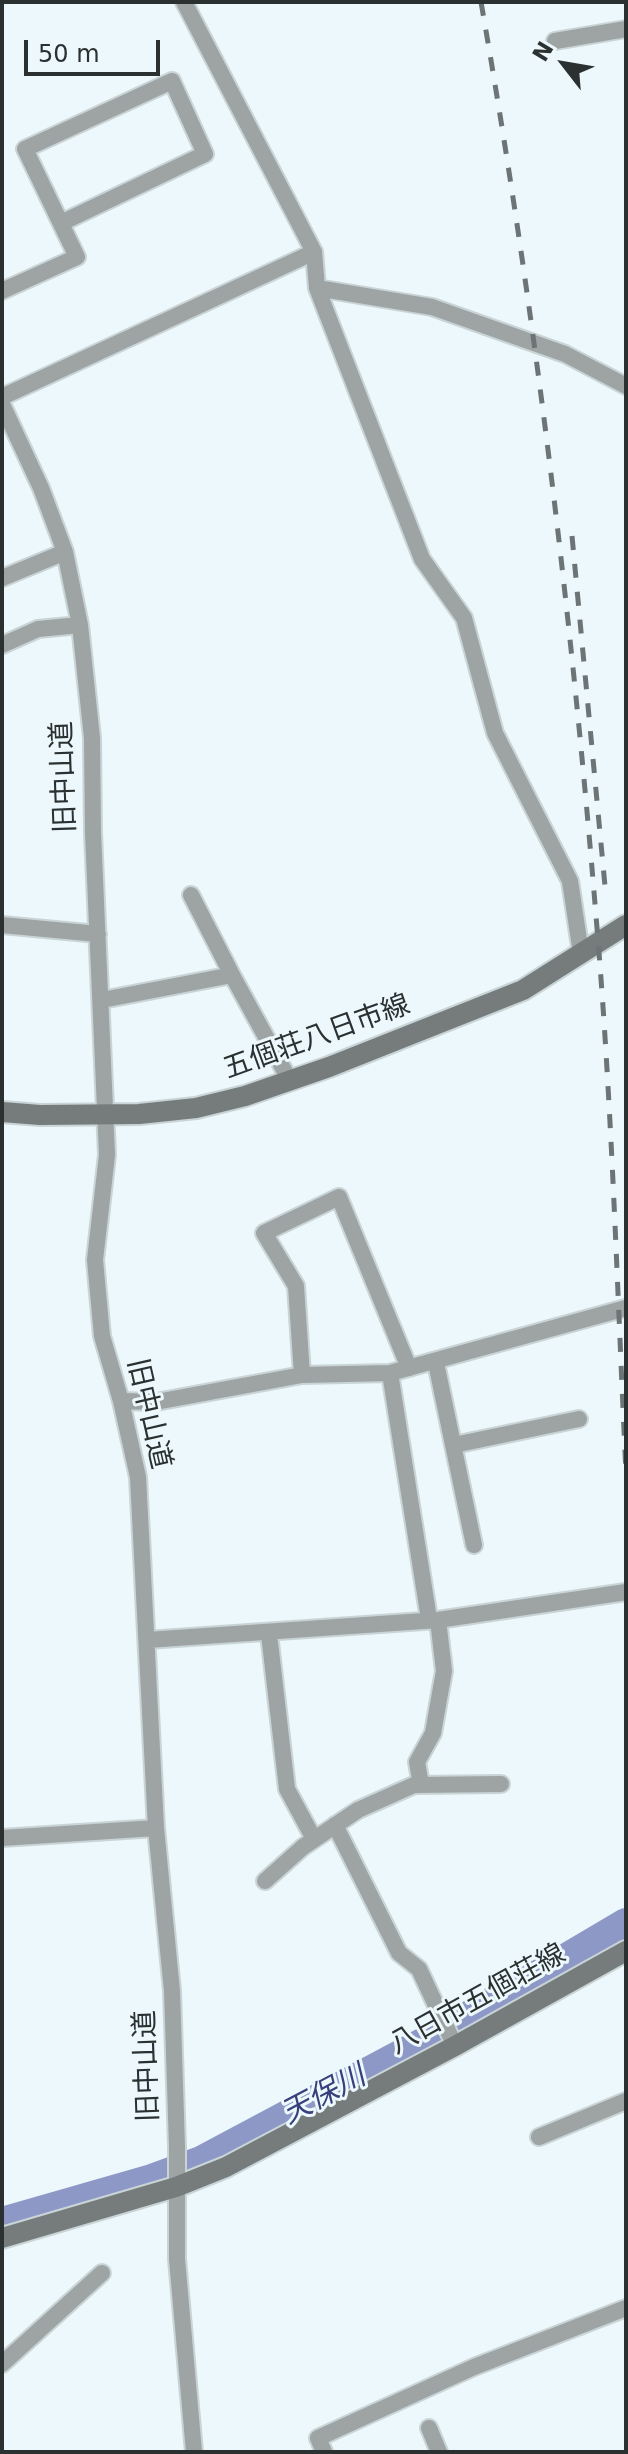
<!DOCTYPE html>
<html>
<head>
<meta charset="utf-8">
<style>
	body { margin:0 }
	#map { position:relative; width:628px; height:2454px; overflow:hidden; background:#ecf8fb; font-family:"DejaVu Sans",sans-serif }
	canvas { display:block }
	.frame { position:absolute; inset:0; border:4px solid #2b3031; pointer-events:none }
	.north { position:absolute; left:524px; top:24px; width:80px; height:80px; -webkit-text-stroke:6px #ecf8fb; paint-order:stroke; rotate:301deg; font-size:22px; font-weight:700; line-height:32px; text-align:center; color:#2b3031 }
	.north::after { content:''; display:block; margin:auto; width:28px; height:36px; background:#2b3031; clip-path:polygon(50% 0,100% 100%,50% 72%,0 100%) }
	.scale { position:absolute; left:24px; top:40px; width:136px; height:36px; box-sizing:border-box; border:4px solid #2b3031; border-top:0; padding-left:10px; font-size:24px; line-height:28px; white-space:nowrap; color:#2b3031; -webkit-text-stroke:6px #ecf8fb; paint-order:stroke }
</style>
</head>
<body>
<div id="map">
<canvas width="628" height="2454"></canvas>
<div class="frame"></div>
<div class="north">N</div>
<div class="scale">50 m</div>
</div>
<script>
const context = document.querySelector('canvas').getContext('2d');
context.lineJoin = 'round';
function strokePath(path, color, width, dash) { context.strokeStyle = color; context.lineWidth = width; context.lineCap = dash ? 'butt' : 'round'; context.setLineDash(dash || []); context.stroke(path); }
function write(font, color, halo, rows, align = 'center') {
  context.font = font + ' "DejaVu Sans","Noto Sans JP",sans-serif'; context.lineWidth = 6; context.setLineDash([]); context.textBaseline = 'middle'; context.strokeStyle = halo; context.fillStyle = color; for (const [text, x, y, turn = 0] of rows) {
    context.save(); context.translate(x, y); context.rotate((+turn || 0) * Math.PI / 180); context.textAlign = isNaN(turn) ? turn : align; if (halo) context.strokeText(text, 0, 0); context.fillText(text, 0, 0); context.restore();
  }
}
const river = new Path2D(`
	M2 2223 149 2181 201 2162 428 2041 626 1924`);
const street = new Path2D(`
	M184 2 314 252 317 288 422 559 464 618 495 733 570 881 581 953
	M555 41 626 29
	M317 288 432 307 565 354 626 386
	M2 291 77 257 25 149 172 81 205 154 61 223
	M2 397 314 252
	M2 404 41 488 65 552 80 625 92 738 93 833 107 1155 95 1260 102 1336 121 1401 138 1477 156 1828 172 1991 177 2147V2259L194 2452
	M2 578 65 552
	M2 645 38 629 80 625
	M2 925 98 934
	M232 975 290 1081
	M102 1000 232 975 191 895
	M436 1363 474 1545
	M390 1373 429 1619
	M302 1375 296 1286 264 1233 339 1197 409 1368
	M121 1401 156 1402 302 1375 390 1373 626 1308
	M454 1445 579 1419
	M269 1634 287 1789 314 1839
	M147 1640 438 1620 626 1592
	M421 1785 417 1762 433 1733 444 1671 438 1620
	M335 1825 399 1953 419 1969 455 2046
	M2 1838 156 1828
	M265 1881 303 1847 358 1810 414 1785 501 1784
	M539 2137 626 2101
	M2 2364 102 2273
	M429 2428 439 2452
	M324 2452 318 2438 474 2367 626 2308`);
const secondary = new Path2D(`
	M2 1112 40 1115 139 1114 196 1108 245 1096 329 1067 523 990 626 925
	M2 2238 176 2187 226 2167 455 2046 626 1951`);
const rail = new Path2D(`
	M481 2C534 305 571 610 596 916 612 1102 617 1288 626 1473
	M572 536 605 886`);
const streetNames = [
	["旧中山道",65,777,-92],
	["五個荘八日市線",317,1038,-20],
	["旧中山道",148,1414,77],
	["八日市五個荘線",478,2000,-29],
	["旧中山道",148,2066,-92]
];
const waterNames = [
	["天保川",324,2096,-28]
];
strokePath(river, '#8d98c7', 32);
strokePath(street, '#c9d4d7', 20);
strokePath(secondary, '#c9d4d7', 24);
strokePath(street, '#9ea3a3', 16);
strokePath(secondary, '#757c7b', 20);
strokePath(rail, '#6c7475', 5, [14, 14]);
write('28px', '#2b3031', '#ecf8fb', streetNames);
write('italic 30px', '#37407c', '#ecf8fb', waterNames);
</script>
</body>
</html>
